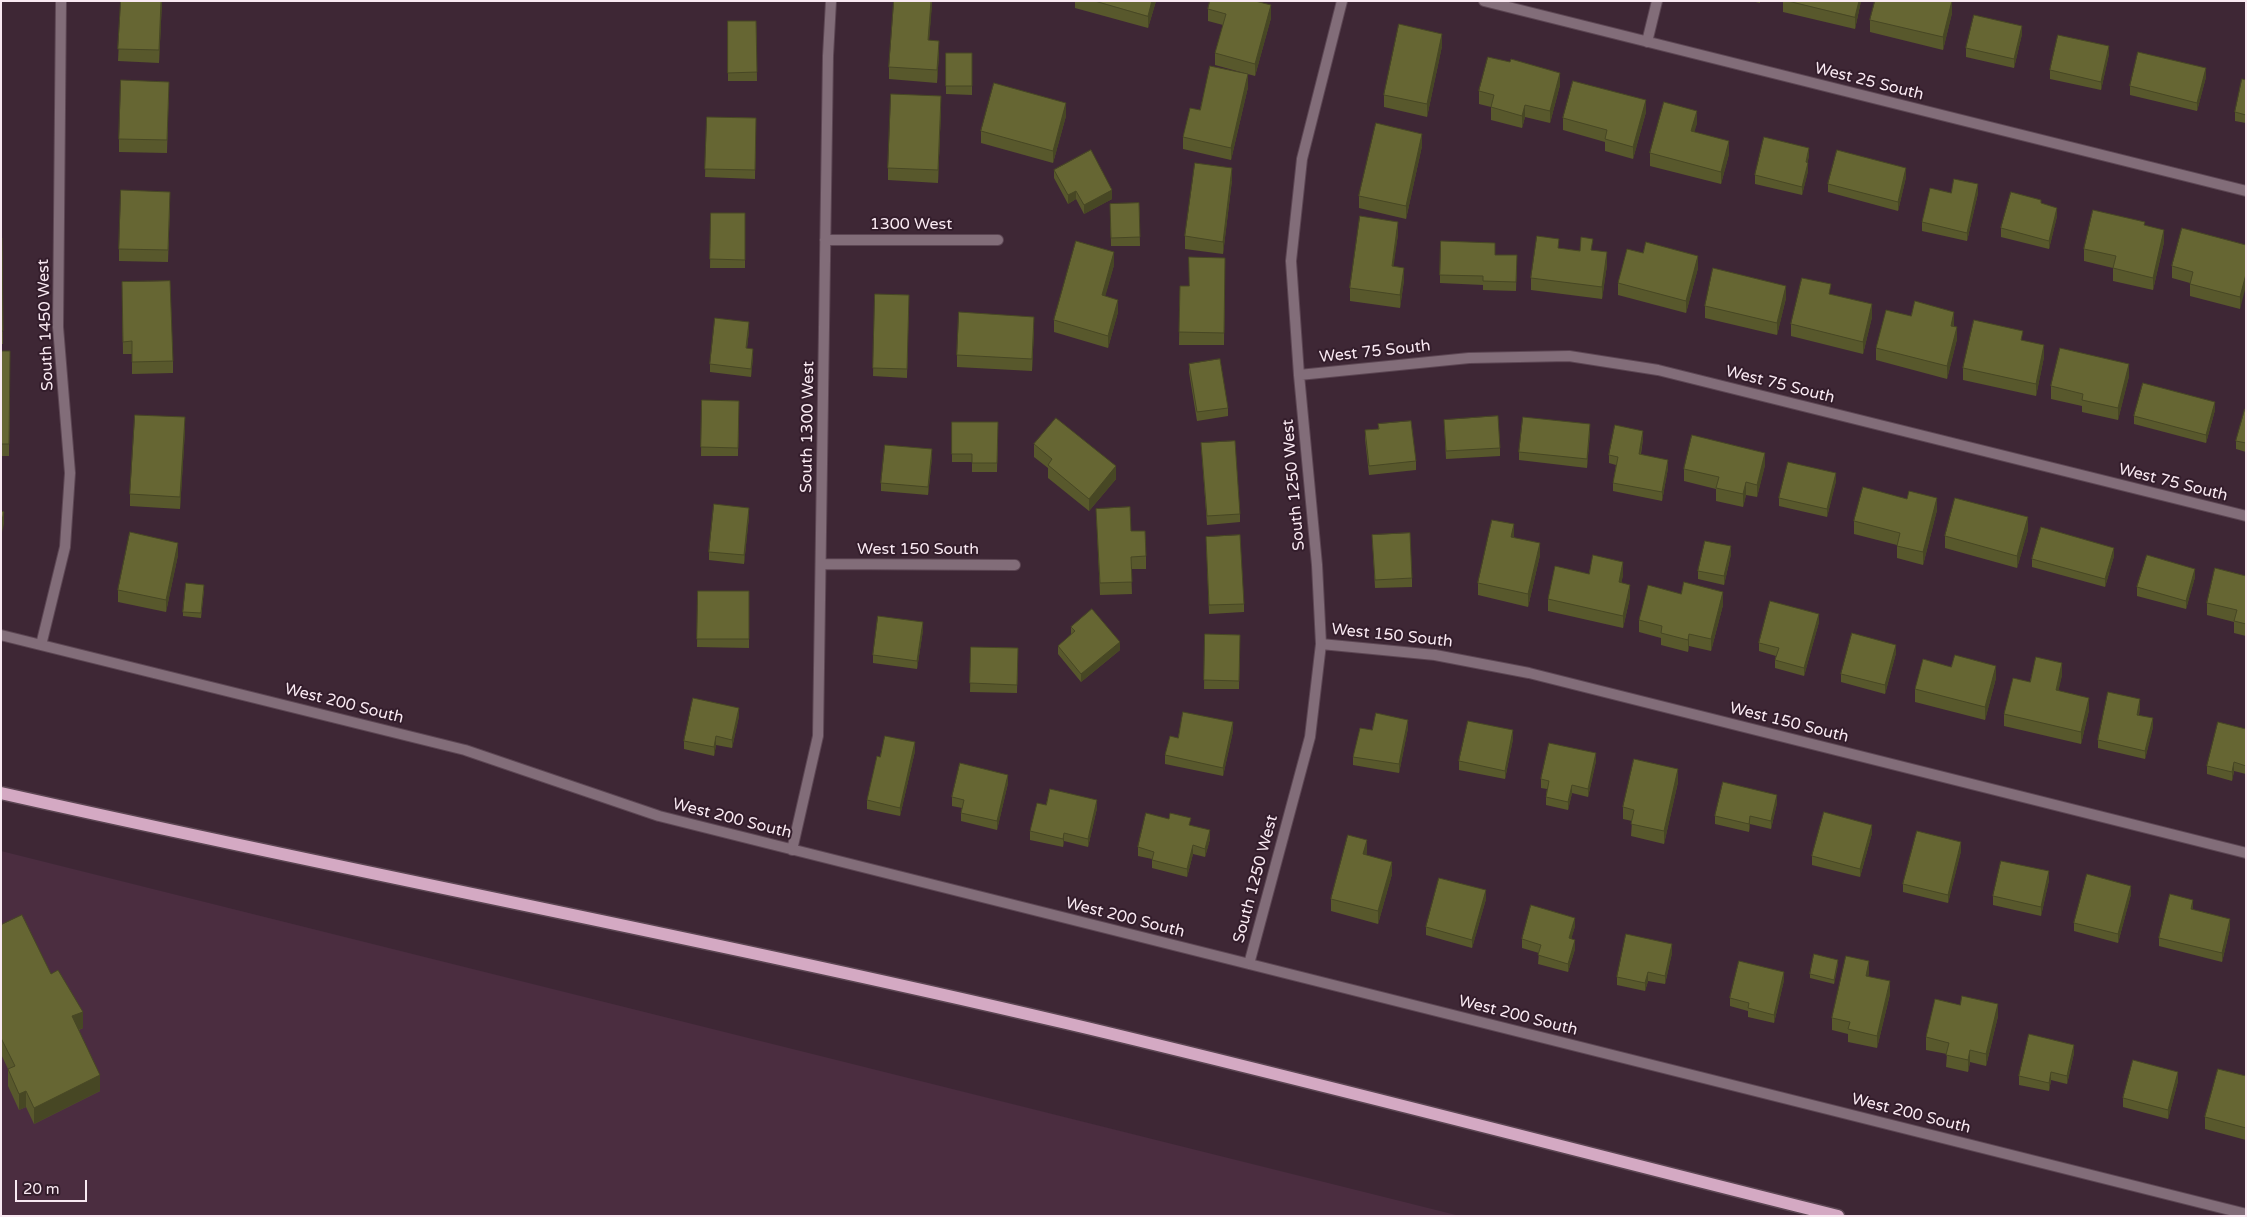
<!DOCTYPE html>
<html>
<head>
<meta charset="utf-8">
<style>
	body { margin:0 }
	#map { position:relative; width:2247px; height:1217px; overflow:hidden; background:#3e2735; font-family:"Varela Round",sans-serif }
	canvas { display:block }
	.frame { position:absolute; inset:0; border:2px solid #f9e9f2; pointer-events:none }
	.scale { position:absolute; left:15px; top:1180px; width:72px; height:22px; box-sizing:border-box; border:2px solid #f9e9f2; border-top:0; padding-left:6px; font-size:15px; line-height:18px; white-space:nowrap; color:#f9e9f2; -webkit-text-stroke:4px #331d2b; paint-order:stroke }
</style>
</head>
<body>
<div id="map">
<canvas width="2247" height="1217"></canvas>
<div class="frame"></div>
<div class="scale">20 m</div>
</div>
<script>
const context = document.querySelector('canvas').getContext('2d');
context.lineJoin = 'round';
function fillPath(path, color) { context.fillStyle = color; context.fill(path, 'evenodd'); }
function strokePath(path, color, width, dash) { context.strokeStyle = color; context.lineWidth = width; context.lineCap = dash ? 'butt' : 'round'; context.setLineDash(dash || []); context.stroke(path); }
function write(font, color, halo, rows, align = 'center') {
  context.font = font + ' "Varela Round",sans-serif'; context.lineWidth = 4; context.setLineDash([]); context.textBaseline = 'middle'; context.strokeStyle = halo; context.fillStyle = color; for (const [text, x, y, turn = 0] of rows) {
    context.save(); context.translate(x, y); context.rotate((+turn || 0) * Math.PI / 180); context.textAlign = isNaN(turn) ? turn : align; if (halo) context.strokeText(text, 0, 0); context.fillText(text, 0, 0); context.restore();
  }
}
const built = new Path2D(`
	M1 851 1460 1216H1Z`);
const minor = new Path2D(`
	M1484 1 2246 191
	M1647 42 1657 1
	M825 240H998
	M1299 375 1469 358 1569 356 1658 370 2246 516
	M821 564 1015 565
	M1 635 465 750 659 816 2246 1214
	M1321 644 1435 655 1529 673 2246 853
	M41 645 65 547 70 473 58 327 61 1
	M792 850 818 736 828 56 831 1
	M1249 964 1310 737 1321 644 1317 565 1299 375 1291 261 1302 159 1342 1`);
const primary = new Path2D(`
	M1 793C356 873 713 940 1066 1023 1324 1084 1581 1152 1838 1216`);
const wall = new Path2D(`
	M121 1H162L159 63 118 61Z
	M932 1 929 40 939 53 937 83 889 79V67Z
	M1075 1H1156L1148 28 1075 8Z
	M1751 1H1760V3Z
	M1783 1H1861L1855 29 1783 12Z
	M1208 9 1271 18 1255 76 1215 65V53L1223 25 1208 21Z
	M1952 13 1943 50 1870 32V20Z
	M728 21H756L757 81H728Z
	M2022 34 2014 68 1966 57V48Z
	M1442 46 1427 117 1384 107V95Z
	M946 53H972V95L946 94Z
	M2109 54 2101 90 2050 79V70Z
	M2206 77 2197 111 2130 95V86Z
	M2246 80V123L2235 121V112Z
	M169 82 167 153 119 152V139Z
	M1560 85 1550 123 1525 117 1522 128 1491 120V107L1479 104V91Z
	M1248 87 1231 160 1183 149V137L1200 110Z
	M941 108 938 183 888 180V168Z
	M1646 112 1633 159 1605 151V142L1563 130V118Z
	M1066 116 1053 163 981 143V131Z
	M707 117 756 118 755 179 705 177Z
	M1697 123 1694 132 1729 154 1721 184 1650 166V153Z
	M1422 146 1406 219 1359 208V196Z
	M1809 156 1807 163 1808 171 1802 195 1755 184V175Z
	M1054 170 1112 199 1084 214 1076 199 1068 204 1054 178Z
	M1906 177 1898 211 1828 192V184Z
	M1232 180 1223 254 1185 249V236Z
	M1951 193H1978L1967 241 1922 231V222Z
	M1139 203 1140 246H1111L1110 204Z
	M170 204 168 262 119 261V249Z
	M2041 204 2057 216 2049 249 2001 237V228Z
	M711 213H745V268H710Z
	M2145 225 2164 242 2153 290 2113 281V268L2084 261V249Z
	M1398 234 1393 266 1404 280 1400 308 1350 301V288Z
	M1 238H2L3 344H1Z
	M2246 245 2240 309 2190 296V283L2172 278V266Z
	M1559 248 1580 251H1593L1607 265 1602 299 1531 290V278Z
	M1495 255H1517L1516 291 1483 290V285L1440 283V275Z
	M1225 258 1224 345H1179L1180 286H1189Z
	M1114 265 1105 296 1118 312 1108 348 1054 332V320Z
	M1698 268 1686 313 1618 295V283Z
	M122 294 173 361V373L132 374V354H123Z
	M875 294 909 295 907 378 873 376Z
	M1786 298 1777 335 1705 318V306Z
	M1911 316 1954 324V326L1957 339 1947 379 1876 360V348Z
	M1872 317 1863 354 1791 336V324Z
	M1034 329 1032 371 957 367V355Z
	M749 330 747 348 753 357 751 377 710 372V364Z
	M2023 340 2044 357 2036 396 1963 380V368Z
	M1 351H10L9 456H1Z
	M1189 364 1228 408V416L1197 421 1189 372Z
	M2129 376 2118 420 2082 412V406L2051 399V386Z
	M702 400 739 401 738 456H701Z
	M2246 409V452L2236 449V441Z
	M2215 410 2206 443 2134 424V416Z
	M1444 420 1500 448V456L1446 459Z
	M952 422H998L997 472H972V462H952Z
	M1378 424 1416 461V470L1369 475 1365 439V430L1378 429Z
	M185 430 180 509 130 506V494Z
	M1590 432 1587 468 1519 460V452Z
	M1643 439 1641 454 1668 468 1662 501 1613 491V483L1616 465 1609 463V455Z
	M1201 443 1240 514V522L1207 525Z
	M1034 444 1116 479 1089 511 1048 478V468L1034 457Z
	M932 457 928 495 881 491V483Z
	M1765 465 1757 497 1746 495 1743 507 1716 501V489L1684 481V469Z
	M1836 481 1827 517 1779 506V498Z
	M1096 509 1131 531 1146 556V569H1131L1132 594 1100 595Z
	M1937 510 1923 565 1897 558V545L1854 534V521Z
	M749 516 744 564 709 560V552Z
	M2028 530 2017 568 1945 548V536Z
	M1372 535 1412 578V587L1375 588Z
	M1206 537 1244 604V612L1209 614Z
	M1514 537 1540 555 1528 607 1478 595V583Z
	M1731 554 1724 585 1698 579V571Z
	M178 555 166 612 118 602V590Z
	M2114 556 2105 587 2032 567V559Z
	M1589 574 1623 575 1621 583 1630 597 1623 628 1548 611V599Z
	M2246 576V636L2234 633V622L2207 615V603Z
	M2195 577 2186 609 2137 596V587Z
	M204 590 201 618 183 616V612Z
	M698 591H749V648L697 647Z
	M1723 605 1711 651 1689 646 1688 652 1661 645V638L1639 632V620Z
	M1819 622 1804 676 1775 668V660L1776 656 1759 651V643Z
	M1071 627 1120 650 1081 682 1058 654V646L1071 635Z
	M923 630 917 669 873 663V655Z
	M1205 634 1240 635 1239 689H1204Z
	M971 647 1018 648 1017 693 970 692Z
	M1896 653 1885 694 1841 682V674Z
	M2062 675 2058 691 2089 710 2081 744 2004 726V714L2030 682Z
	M1996 678 1985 720 1915 702V689Z
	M2140 707 2139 715 2153 727 2145 759 2098 748V740Z
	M739 716 732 748 716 745 714 756 684 749V741Z
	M1408 728 1399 773 1353 765V757L1372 730Z
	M2246 729V774L2234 771 2232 781 2207 774V766Z
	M1233 731 1223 776 1165 764V755L1178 738Z
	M1513 739 1505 779 1459 770V761Z
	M915 751 900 816 867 809V800L880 757Z
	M1596 761 1588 797 1572 793 1568 810 1546 805V797L1547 789 1541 788V779Z
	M1678 782 1664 844 1631 836 1632 821 1623 819V807Z
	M1008 783 997 830 961 821V813L962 808 952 806V797Z
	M1777 803 1771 829 1750 824 1749 832 1715 824V816Z
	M1046 805 1097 808 1088 847 1064 841 1063 847 1030 840V831Z
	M1191 825 1210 839 1205 857 1193 854 1187 877 1152 868V859L1138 856V847Z
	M1872 833 1860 877 1812 865V856Z
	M1961 851 1948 903 1903 892V884Z
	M1367 852 1366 855 1392 874 1378 924 1331 911V899Z
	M2049 880 2041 916 1993 905V896Z
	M2131 894 2118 943 2074 931V923Z
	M1486 899 1472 948 1426 935V927Z
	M2193 908V910L2230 928 2222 962 2159 946V938Z
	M1 925 51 974 83 1028 79 1030 100 1091 34 1124 26 1107 19 1110 8 1086V1069L1 1054Z
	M1575 926 1571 939 1575 949 1568 972 1538 964 1539 953 1522 948V939Z
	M1672 953 1665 984 1648 981 1645 991 1617 985V977Z
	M1838 964 1834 984 1810 978V974Z
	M1869 973 1868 976 1890 994 1877 1048 1848 1042V1034L1832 1030V1018Z
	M1784 980 1774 1023 1748 1017V1011L1730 1006V998Z
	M1998 1016 1986 1066 1970 1062 1968 1072 1946 1067 1947 1054 1926 1050V1037Z
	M2074 1053 2067 1084 2051 1080 2049 1091 2019 1085V1076Z
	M2246 1076V1140L2205 1129V1117Z
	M2178 1081 2168 1119 2123 1107V1098Z`);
const shadedWall = new Path2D(`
	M161 1H162L159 63V50Z
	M931 1 932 6 928 52V40Z
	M1152 1H1156L1148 28V16Z
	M1859 1H1861L1855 29V17Z
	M1952 1V13L1943 50V37Z
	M1271 5V18L1255 76V64Z
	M2022 26V34L2014 68V59Z
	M1442 34V46L1427 117V104Z
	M939 41V53L937 83V70Z
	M2109 46V54L2101 90V82Z
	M2206 68V77L2197 111V103Z
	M1560 73V85L1550 123V111Z
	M1248 74V87L1231 160V148Z
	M941 96V108L938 183V170Z
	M1646 100V112L1633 159V147Z
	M1066 103V116L1053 163V151Z
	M1525 105V117L1522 128V116Z
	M1697 111V123L1691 144V131Z
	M1422 134V146L1406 219V206Z
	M1729 141V154L1721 184V172Z
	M1809 148V156L1806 171V162Z
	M1808 163V171L1802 195V187Z
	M1232 168V180L1223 254V242Z
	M1906 168V177L1898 211V202Z
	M1978 184V193L1967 241V233Z
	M1112 190V199L1084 214V205Z
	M1076 191V199L1068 204V195Z
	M2057 208V216L2049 249V241Z
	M1398 222V234L1392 278V266Z
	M2164 230V242L2153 290V278Z
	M1114 252V265L1102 308V295Z
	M1607 252V265L1602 299V287Z
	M1698 256V268L1686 313V301Z
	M1404 268V280L1400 308V295Z
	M2246 274V286L2240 309V297Z
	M1786 286V298L1777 335V323Z
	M1118 300V312L1108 348V336Z
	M1872 304V317L1863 354V342Z
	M1954 312V324L1951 338V326Z
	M1034 317V329L1032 371V359Z
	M749 322V330L746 356V348Z
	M1957 327V339L1947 379V366Z
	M2044 345V357L2036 396V384Z
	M753 349V357L751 377V369Z
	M2129 364V376L2118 420V408Z
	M2215 402V410L2206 443V435Z
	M185 417V430L180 509V497Z
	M1590 424V432L1587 468V459Z
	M1643 431V439L1639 462V454Z
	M932 449V457L928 495V487Z
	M1765 453V465L1757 497V485Z
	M1668 460V468L1662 501V492Z
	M1116 466V479L1089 511V499Z
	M1836 473V481L1827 517V509Z
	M1746 482V495L1743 507V494Z
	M1937 498V510L1923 565V552Z
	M749 508V516L744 564V555Z
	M4 512V524L1 536V524Z
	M2028 517V530L2017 568V556Z
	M1514 524V537L1511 549V537Z
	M178 543V555L166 612V600Z
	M1540 543V555L1528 607V594Z
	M1731 546V554L1724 585V576Z
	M2114 548V556L2105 587V579Z
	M1623 562V575L1619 594V582Z
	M2195 569V577L2186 609V601Z
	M1630 585V597L1623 628V616Z
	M1723 592V605L1711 651V639Z
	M1819 614V622L1804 676V668Z
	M923 622V630L917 669V661Z
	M1689 634V646L1688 652V640Z
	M1120 642V650L1081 682V674Z
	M1896 645V653L1885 694V685Z
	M2062 663V675L2056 702V690Z
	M1996 666V678L1985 720V707Z
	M2089 698V710L2081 744V732Z
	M2140 699V707L2137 723V715Z
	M739 708V716L732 748V740Z
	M2153 718V727L2145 759V751Z
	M1408 720V728L1399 773V764Z
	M1233 722V731L1223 776V768Z
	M1513 730V739L1505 779V771Z
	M716 736V745L714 756V747Z
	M915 742V751L900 816V808Z
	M1596 753V761L1588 797V789Z
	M2234 762V771L2232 781V772Z
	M1678 769V782L1664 844V831Z
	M1008 775V783L997 830V821Z
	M1572 785V793L1568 810V802Z
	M1777 795V803L1771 829V821Z
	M1097 800V808L1088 847V839Z
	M1750 816V824L1749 832V824Z
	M1872 825V833L1860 877V869Z
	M1210 830V839L1205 857V849Z
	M1064 833V841L1063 847V839Z
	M1367 840V852L1363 866V854Z
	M1961 842V851L1948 903V895Z
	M1193 845V854L1187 877V869Z
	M1392 862V874L1378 924V911Z
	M2049 871V880L2041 916V907Z
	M2131 886V894L2118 943V934Z
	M1486 890V899L1472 948V940Z
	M2193 900V908L2191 918V909Z
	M1575 918V926L1569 947V938Z
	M2230 919V928L2222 962V953Z
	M1575 940V949L1568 972V964Z
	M1672 944V953L1665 984V976Z
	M1838 960V964L1834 984V980Z
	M1869 961V973L1866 988V976Z
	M1648 972V981L1645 991V983Z
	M1784 972V980L1774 1023V1015Z
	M1890 981V994L1877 1048V1036Z
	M1998 1004V1016L1986 1066V1054Z
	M83 1012V1028L72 1032V1016Z
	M2074 1045V1053L2067 1084V1076Z
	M1970 1050V1062L1968 1072V1060Z
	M2051 1072V1080L2049 1091V1083Z
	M2178 1072V1081L2168 1119V1110Z
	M100 1075V1091L34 1124V1108Z
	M26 1091V1107L19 1110V1094Z`);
const building = new Path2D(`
	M121 1H161L159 50 118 49Z
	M894 1H931L928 40 939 41 937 70 889 67Z
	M1095 1H1152L1148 16Z
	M1210 1H1255L1271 5 1255 64 1215 53 1226 14 1208 9Z
	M1788 1H1859L1855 17Z
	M1875 1H1952L1943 37 1870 20Z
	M1974 15 2022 26 2014 59 1966 48Z
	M728 21H756L757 72 728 73Z
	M1399 24 1442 34 1427 104 1384 95Z
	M2058 35 2109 46 2101 82 2050 70Z
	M2138 52 2206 68 2197 103 2130 86Z
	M946 53H972V86H946Z
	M1488 57 1510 62 1511 59 1560 73 1550 111 1525 105 1522 116 1491 107 1494 95 1479 91Z
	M1210 66 1248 74 1231 148 1183 137 1190 108 1200 110Z
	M2242 79 2246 80V115L2235 112Z
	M121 80 169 82 167 140 119 139Z
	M1573 81 1646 100 1633 147 1605 139 1607 130 1563 118Z
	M994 83 1066 103 1053 151 981 131Z
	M891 94 941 96 938 170 888 168Z
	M1664 102 1697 111 1691 131 1729 141 1721 172 1650 153Z
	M707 117 756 118 755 170 705 169Z
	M1376 123 1422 134 1406 206 1359 196Z
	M1764 137 1809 148 1806 162 1808 163 1802 187 1755 175Z
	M1091 150 1112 190 1084 205 1076 191 1068 195 1054 170Z
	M1837 150 1906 168 1898 202 1828 184Z
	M1195 163 1232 168 1223 242 1185 236Z
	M1954 179 1978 184 1967 233 1922 222 1930 188 1951 193Z
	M121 190 170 192 168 250 119 249Z
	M2011 192 2041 200V203L2057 208 2049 241 2001 228Z
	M1139 203 1140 237 1111 238 1110 204Z
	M2093 210 2145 222 2144 225 2164 230 2153 278 2113 268 2116 256 2084 249Z
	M711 213H745V260L710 259Z
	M1360 216 1398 222 1392 266 1404 268 1400 295 1350 288Z
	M2182 228 2246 245V274L2240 297 2190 284 2193 272 2172 266Z
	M1537 236 1559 239 1558 248 1580 251 1581 237 1593 239 1591 250 1607 252 1602 287 1531 278Z
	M1 238H2L3 331H1Z
	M1076 241 1114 252 1102 295 1118 300 1108 336 1054 320Z
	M1441 241 1495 243V255H1517L1516 282 1483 281V276L1440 275Z
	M1646 242 1698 256 1686 301 1618 283 1627 249 1643 253Z
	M1189 257 1225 258 1224 333 1179 332 1180 286H1189Z
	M1713 268 1786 286 1777 323 1705 306Z
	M1802 278 1831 284 1829 294 1872 304 1863 342 1791 324Z
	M170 281 173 361 132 362V341L123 342 122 282Z
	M875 294 909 295 907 369 873 368Z
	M1915 301 1954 312 1951 326 1957 327 1947 366 1876 348 1886 310 1911 316Z
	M959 312 1034 317 1032 359 957 355Z
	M715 318 749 322 746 348 753 349 751 369 710 364Z
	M1974 320 2023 331 2021 340 2044 345 2036 384 1963 368Z
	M2060 348 2129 364 2118 408 2082 400 2083 394 2051 386Z
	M1 351H10L9 444H1Z
	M1220 359 1228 408 1197 412 1189 364Z
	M2143 383 2215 402 2206 435 2134 416Z
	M702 400 739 401 738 448 701 447Z
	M2245 409H2246V443L2236 441Z
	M135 415 185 417 180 497 130 494Z
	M1498 416 1500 448 1446 451 1444 420Z
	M1523 417 1590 424 1587 459 1519 452Z
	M1056 418 1116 466 1089 499 1048 465 1052 459 1034 444Z
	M1411 421 1416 461 1369 466 1365 430 1379 429 1378 424Z
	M952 422H998L997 463H972V454H952Z
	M1615 425 1643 431 1639 454 1668 460 1662 492 1613 483 1618 457 1609 455Z
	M1692 435 1765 453 1757 485 1746 482 1743 494 1716 488 1719 477 1684 469Z
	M1235 441 1240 514 1207 516 1201 443Z
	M885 445 932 449 928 487 881 483Z
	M1788 462 1836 473 1827 509 1779 498Z
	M1863 487 1907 499 1909 491 1937 498 1923 552 1897 546 1900 533 1854 521Z
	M1955 498 2028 517 2017 556 1945 536Z
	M714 504 749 508 744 555 709 552Z
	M1130 507 1131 531H1145L1146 556 1131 557 1132 582 1100 583 1096 509Z
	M1 511 4 512 1 524Z
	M1492 520 1514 524 1511 537 1540 543 1528 594 1478 583Z
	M2041 527 2114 548 2105 579 2032 559Z
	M130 532 178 543 166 600 118 590Z
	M1410 533 1412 578 1375 580 1372 535Z
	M1240 535 1244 604 1209 605 1206 537Z
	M1705 541 1731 546 1724 576 1698 571Z
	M1593 555 1623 562 1619 582 1630 585 1623 616 1548 599 1555 566 1589 574Z
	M2147 555 2195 569 2186 601 2137 587Z
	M2215 568 2246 576V624L2234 621 2237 610 2207 603Z
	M1684 582 1723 592 1711 639 1689 634 1688 640 1661 633 1662 626 1639 620 1648 585 1681 594Z
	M186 583 204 585 201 613 183 612Z
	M698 591H749V639H697Z
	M1770 601 1819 614 1804 668 1775 660 1779 648 1759 643Z
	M1092 609 1120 642 1081 674 1058 646 1075 631 1071 627Z
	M878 616 923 622 917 661 873 655Z
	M1852 633 1896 645 1885 685 1841 674Z
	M1205 634 1240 635 1239 681 1204 680Z
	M971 647 1018 648 1017 685 970 683Z
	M1955 655 1996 666 1985 707 1915 689 1923 659 1951 667Z
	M2036 657 2062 663 2056 690 2089 698 2081 732 2004 714 2013 678 2030 682Z
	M2108 692 2140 699 2137 715 2153 718 2145 751 2098 740Z
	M693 698 739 708 732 740 716 736 714 747 684 741Z
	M1183 712 1233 722 1223 768 1165 755 1170 736 1178 738Z
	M1376 713 1408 720 1399 764 1353 757 1360 728 1372 730Z
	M1468 721 1513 730 1505 771 1459 761Z
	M2218 722 2246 729V766L2234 762 2232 772 2207 766Z
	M885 736 915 742 900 808 867 800 877 756 880 757Z
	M1549 743 1596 753 1588 789 1572 785 1568 802 1546 797 1549 781 1541 779Z
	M1634 759 1678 769 1664 831 1631 824 1634 810 1623 807Z
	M960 763 1008 775 997 821 961 813 964 800 952 797Z
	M1723 782 1777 795 1771 821 1750 816 1749 824 1715 816Z
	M1050 789 1097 800 1088 839 1064 833 1063 839 1030 831 1037 803 1046 805Z
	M1824 812 1872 825 1860 869 1812 856Z
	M1146 813 1169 819 1170 813 1191 818 1189 825 1210 830 1205 849 1193 845 1187 869 1152 860 1154 852 1138 847Z
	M1917 831 1961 842 1948 895 1903 884Z
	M1348 835 1367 840 1363 854 1392 862 1378 911 1331 899Z
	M2001 861 2049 871 2041 907 1993 896Z
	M2087 874 2131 886 2118 934 2074 923Z
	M1439 878 1486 890 1472 940 1426 927Z
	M2170 894 2193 900 2191 909 2230 919 2222 953 2159 938Z
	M1531 905 1575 918 1569 938 1575 940 1568 964 1538 955 1541 945 1522 939Z
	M22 915 51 974 58 970 83 1012 72 1016 100 1075 34 1108 26 1091 19 1094 8 1069 15 1066 1 1038V925Z
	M1626 934 1672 944 1665 976 1648 972 1645 983 1617 977Z
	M1814 954 1838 960 1834 980 1810 974Z
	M1846 956 1869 961 1866 976 1890 981 1877 1036 1848 1029 1850 1022 1832 1018Z
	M1739 961 1784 972 1774 1015 1748 1008 1749 1003 1730 998Z
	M1962 996 1998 1004 1986 1054 1970 1050 1968 1060 1946 1055 1949 1043 1926 1037 1935 999 1960 1005Z
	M2029 1034 2074 1045 2067 1076 2051 1072 2049 1083 2019 1076Z
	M2133 1060 2178 1072 2168 1110 2123 1098Z
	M2218 1069 2246 1076V1128L2205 1117Z`);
const streetNames = [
	["West 25 South",1869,82,14],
	["1300 West",911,225],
	["South 1450 West",46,325,-92],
	["West 75 South",1375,352,-6],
	["West 75 South",1780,385,14],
	["South 1300 West",808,427,-89],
	["West 75 South",2173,483,14],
	["South 1250 West",1294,485,-95],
	["West 150 South",918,550],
	["West 150 South",1392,636,6],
	["West 200 South",344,704,14],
	["West 150 South",1789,723,14],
	["West 200 South",732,819,14],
	["South 1250 West",1256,879,-75],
	["West 200 South",1125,918,14],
	["West 200 South",1518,1016,14],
	["West 200 South",1911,1114,14]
];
fillPath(built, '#4b2d40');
strokePath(minor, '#5c4653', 12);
strokePath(primary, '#5c4653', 15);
strokePath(minor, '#826d79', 10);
strokePath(primary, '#d4a9c3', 12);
fillPath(wall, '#58582c');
fillPath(shadedWall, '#474724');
fillPath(building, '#663');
strokePath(building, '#474724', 1);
write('16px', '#f9e9f2', '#331d2b', streetNames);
</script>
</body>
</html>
